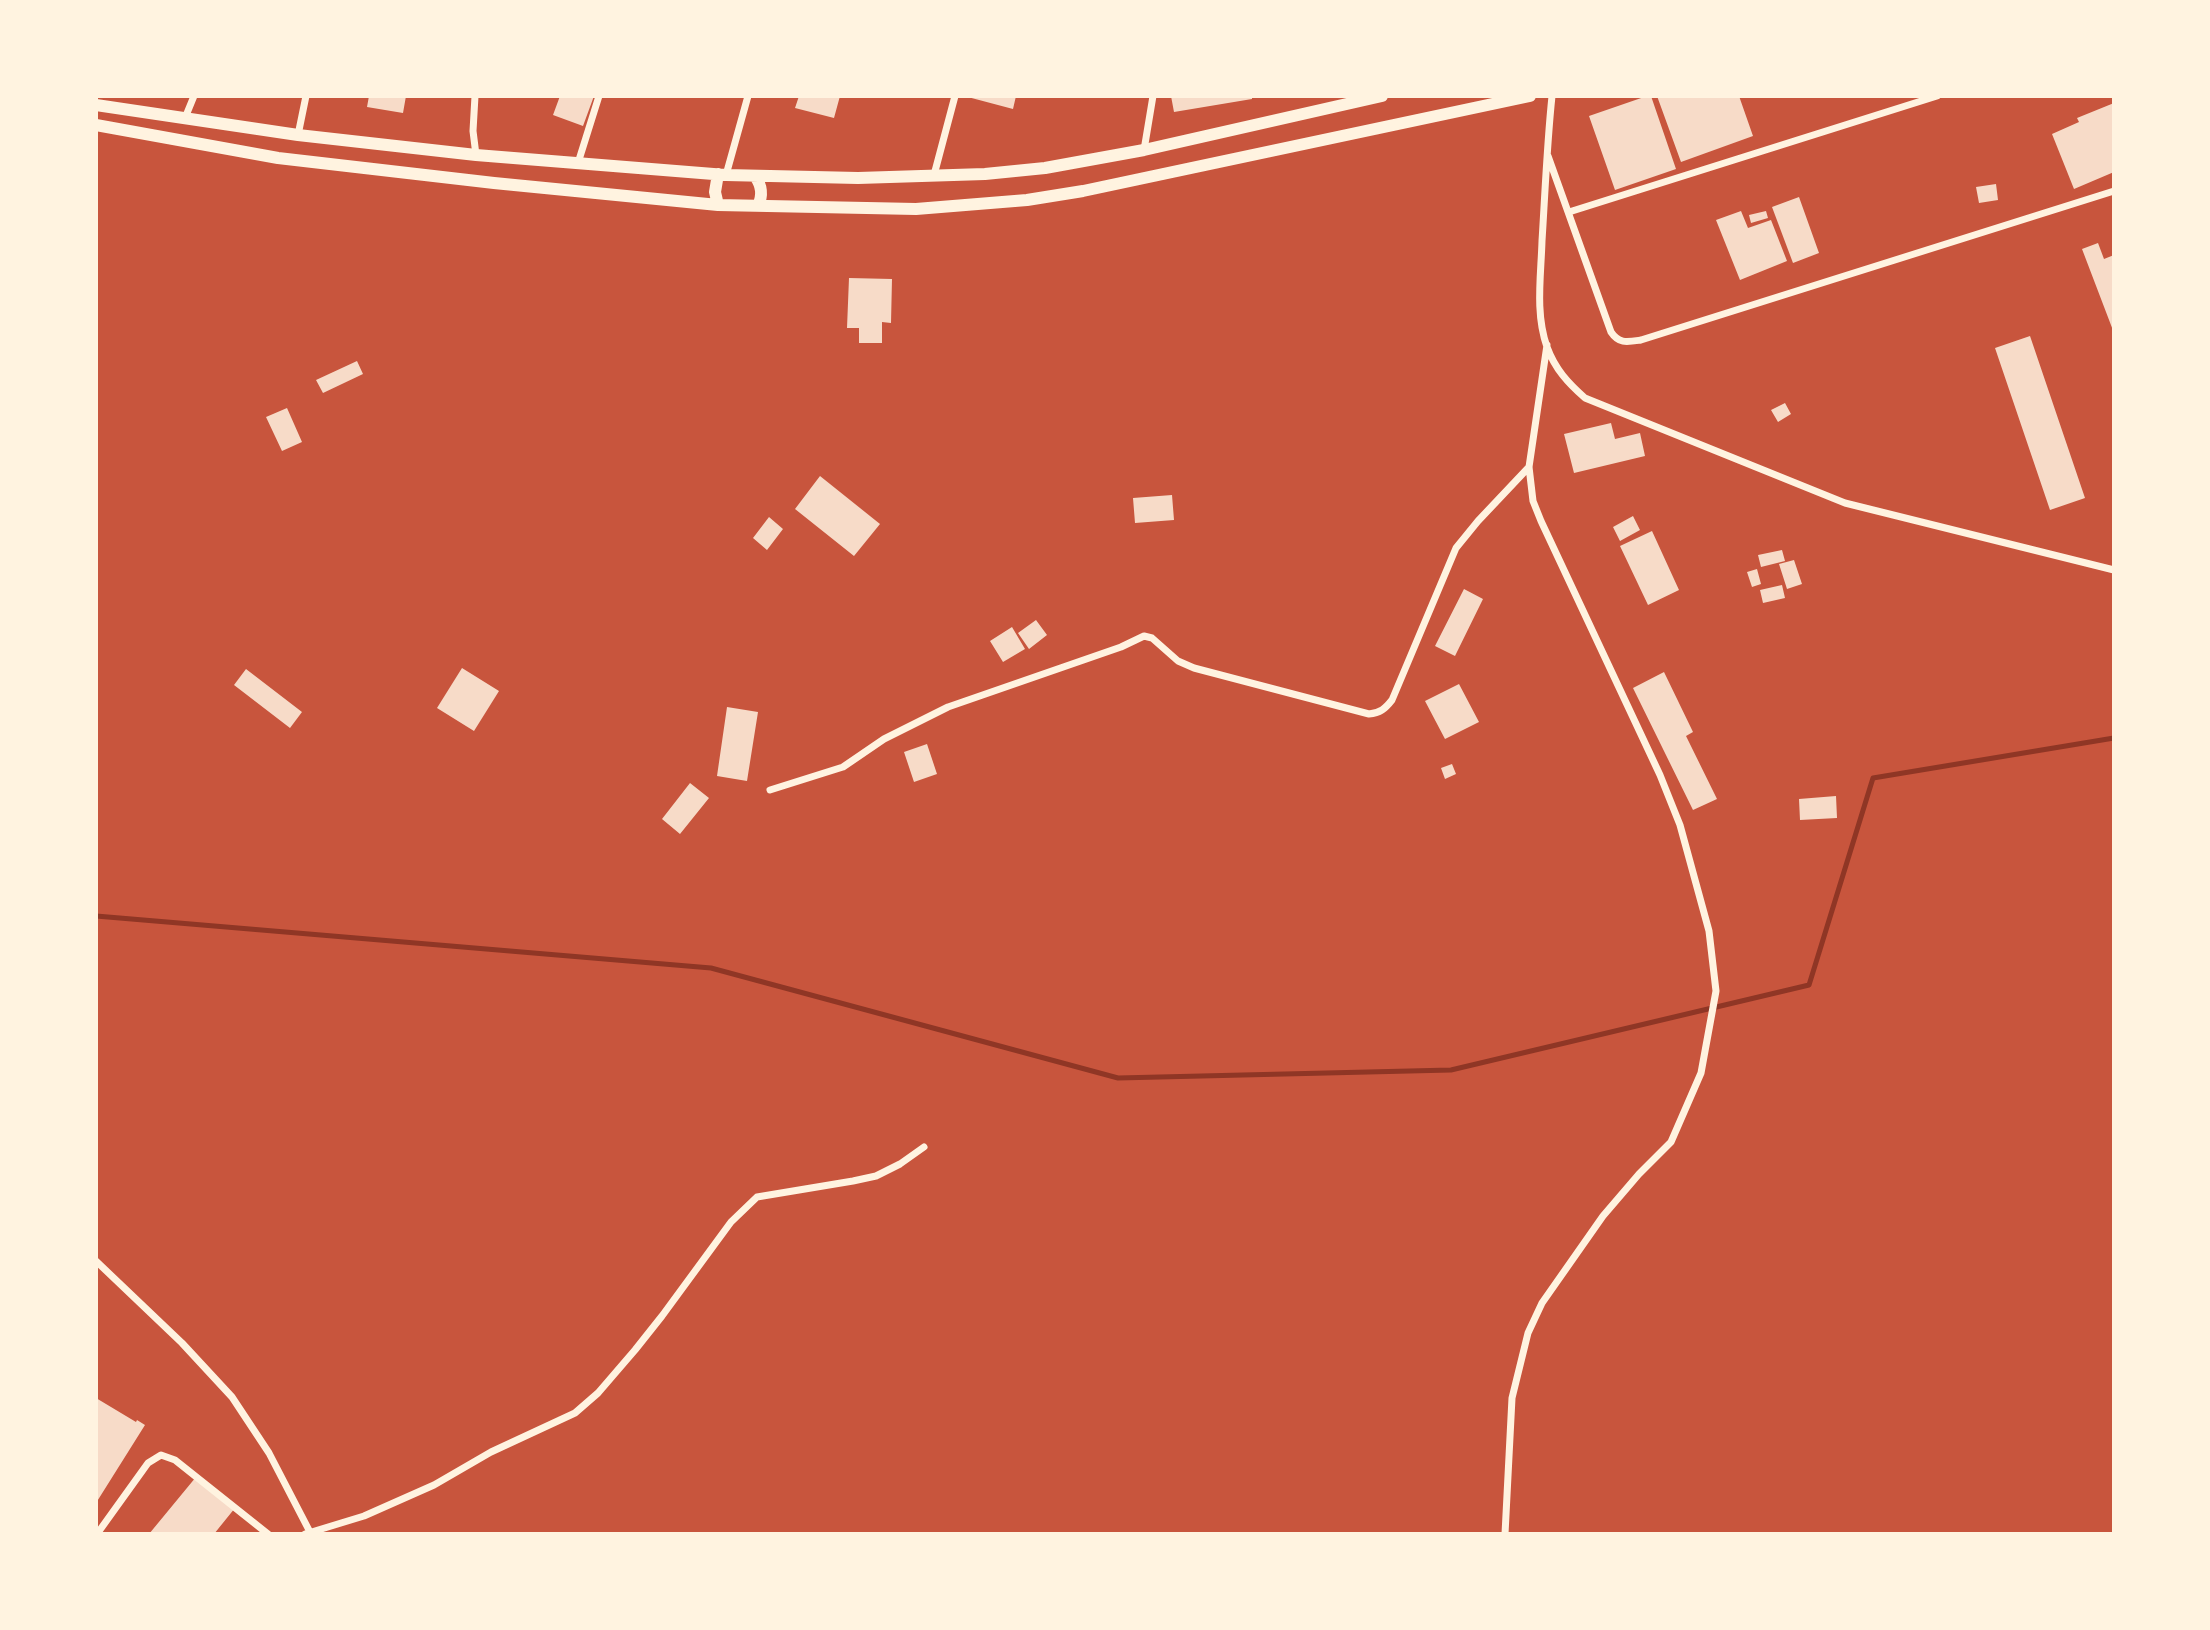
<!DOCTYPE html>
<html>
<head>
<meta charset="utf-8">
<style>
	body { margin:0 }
	#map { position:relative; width:2210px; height:1630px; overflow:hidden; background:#c8553d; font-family:Karla,sans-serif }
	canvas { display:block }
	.frame { position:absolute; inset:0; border:98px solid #fff3e0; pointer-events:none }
</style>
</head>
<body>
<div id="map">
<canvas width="2210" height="1630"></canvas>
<div class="frame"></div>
</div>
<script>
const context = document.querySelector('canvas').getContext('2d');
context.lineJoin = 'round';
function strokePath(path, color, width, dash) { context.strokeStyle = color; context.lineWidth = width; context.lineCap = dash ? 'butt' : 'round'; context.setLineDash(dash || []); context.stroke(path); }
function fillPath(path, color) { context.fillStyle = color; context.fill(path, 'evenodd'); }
const stream = new Path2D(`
	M96 916 711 968 1118 1078 1451 1070 1809 985 1873 778 2114 738`);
const building = new Path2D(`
	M369 96H406L403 113 367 107Z
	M560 96H594L583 126 553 115Z
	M799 96H840L834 118 795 108Z
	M964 96H1016L1013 109Z
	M1171 96H1252V99L1174 112Z
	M1647 96H1651L1676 169 1615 190 1589 116Z
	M1657 96H1739L1753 136 1681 162Z
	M2114 103V172L2074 189 2052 134 2079 122 2077 118Z
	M1996 184 1998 200 1979 203 1976 187Z
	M1799 197 1819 253 1793 263 1772 207Z
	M1741 211 1748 228 1771 220 1787 261 1740 280 1716 220Z
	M1766 211 1768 218 1751 223 1749 215Z
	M2098 243 2104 259 2114 255V333L2082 249Z
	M849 278 892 279 891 323 882 322V343H859V328H847Z
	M2030 336 2085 498 2050 510 1995 348Z
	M357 361 363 374 323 393 316 380Z
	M1785 403 1791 414 1778 422 1771 410Z
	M287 408 302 442 282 451 266 417Z
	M1611 423 1615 439 1640 433 1645 456 1574 473 1564 434Z
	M820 476 880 524 854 556 795 509Z
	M1172 495 1174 520 1135 523 1133 498Z
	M1633 516 1640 530 1620 541 1613 527Z
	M769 517 783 529 767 550 753 538Z
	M1652 531 1679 590 1648 605 1620 546Z
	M1782 550 1785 561 1761 567 1758 555Z
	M1794 560 1802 584 1787 589 1779 564Z
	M1757 569 1761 584 1752 587 1747 572Z
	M1782 585 1785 598 1763 603 1760 590Z
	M1464 589 1483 599 1455 656 1435 646Z
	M1036 620 1047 635 1029 649 1018 633Z
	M1012 627 1025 649 1003 662 990 641Z
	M462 668 499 691 474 731 437 708Z
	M246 669 302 712 290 728 234 685Z
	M1664 672 1693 732 1686 736 1717 799 1693 810 1633 688Z
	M1459 684 1479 722 1445 739 1425 701Z
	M727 707 758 712 747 781 717 776Z
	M927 744 937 774 914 782 904 752Z
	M1452 764 1456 774 1445 779 1441 768Z
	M690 783 709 798 680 834 662 819Z
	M1836 796 1837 818 1800 820 1799 799Z
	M96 1398 136 1422 137 1420 145 1425 96 1503Z
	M196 1477 235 1508 214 1534H149Z`);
const minor = new Path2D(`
	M475 96 473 131 476 155
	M1552 96C1547 144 1545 193 1542 241 1541 276 1535 313 1547 347 1555 369 1568 383 1585 398L1845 503 2114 570
	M185 118 194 96
	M298 135 306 96
	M1144 150 1153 96
	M1548 156 1611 332C1619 344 1627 342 1641 340L2114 191
	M578 163 599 96
	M726 175 748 96
	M934 175 955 96
	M1569 212 1937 96
	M770 790 843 767 884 739 948 707 1121 647 1144 636 1152 638 1178 661 1194 668 1369 714C1380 713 1385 709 1392 700L1456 548 1478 521 1529 467
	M96 1261 182 1343 232 1397 269 1453 311 1534
	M97 1534 148 1463 161 1455 175 1460 268 1534
	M305 1534 364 1516 434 1485 491 1452 575 1413 598 1393 635 1350 662 1316 731 1222 757 1197 853 1181 876 1176 900 1164 924 1147
	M1505 1534 1512 1398 1528 1333 1542 1303 1603 1216 1639 1174 1671 1142 1701 1073 1716 991 1709 931 1680 825 1660 775 1541 521 1533 501 1529 467 1547 345`);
const primary = new Path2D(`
	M96 105 298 135 476 155 726 175 858 178 985 174 1045 168 1144 150 1382 96
	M96 125 278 158 494 183 718 205 916 209 1027 200 1083 191 1530 96
	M755 176C762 186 763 195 758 206
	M718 205 715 192 718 174`);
strokePath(stream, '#8f3625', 5);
fillPath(building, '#f7dbc8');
strokePath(minor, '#fff3e0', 7);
strokePath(primary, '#fff3e0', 12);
</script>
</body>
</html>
